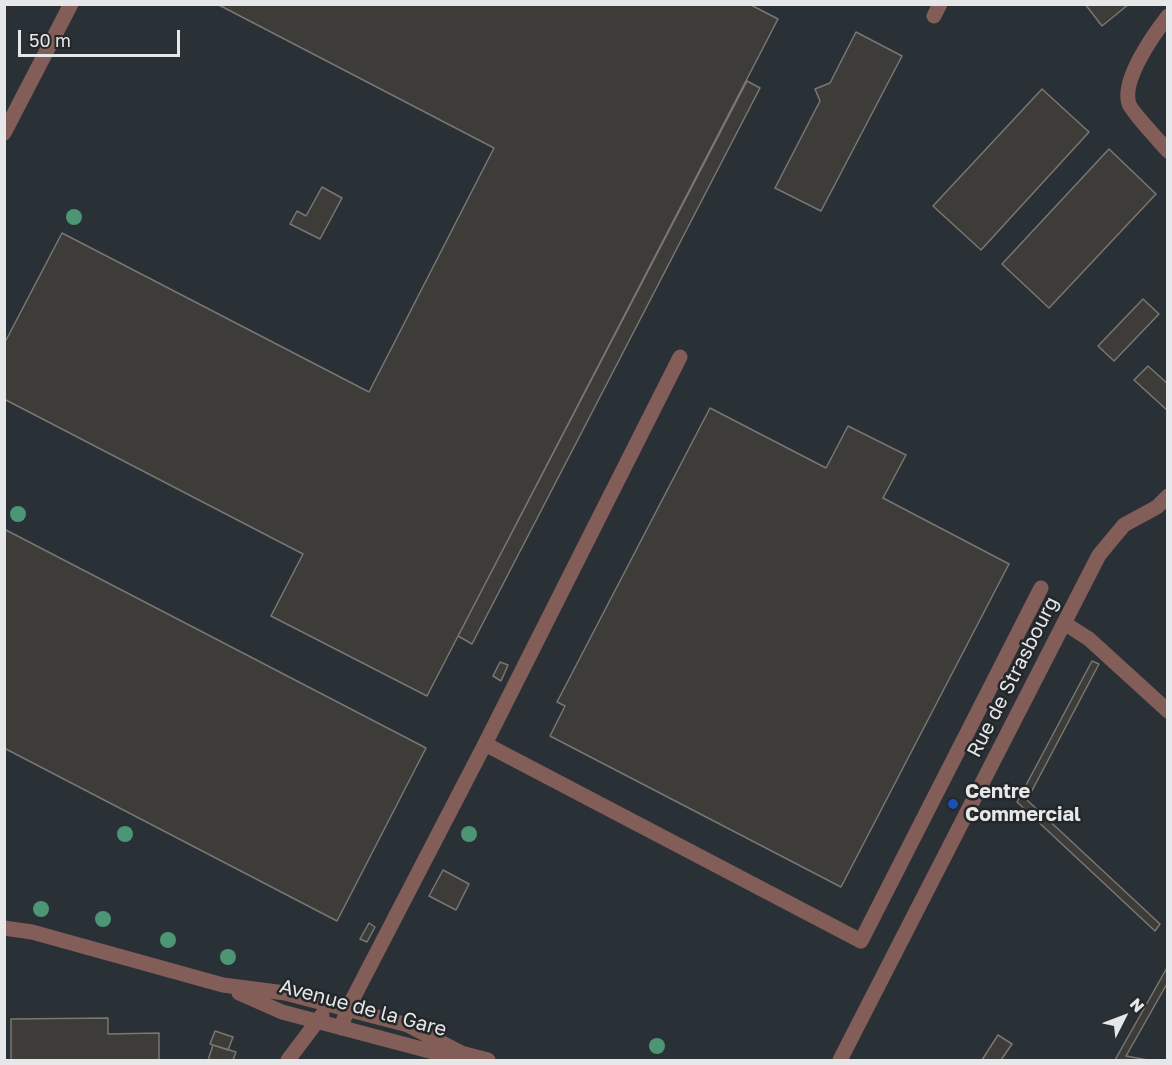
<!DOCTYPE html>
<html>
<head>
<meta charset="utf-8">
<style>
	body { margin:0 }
	#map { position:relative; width:1172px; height:1065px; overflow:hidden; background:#242729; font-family:"Golos Text",sans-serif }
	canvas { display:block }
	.frame { position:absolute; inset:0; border:6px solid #e5e7e9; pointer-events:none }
	.north { position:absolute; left:1094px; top:987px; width:60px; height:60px; -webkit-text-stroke:4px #242729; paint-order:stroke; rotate:48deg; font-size:16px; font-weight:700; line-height:24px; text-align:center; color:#e5e7e9 }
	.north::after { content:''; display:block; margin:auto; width:21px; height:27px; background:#e5e7e9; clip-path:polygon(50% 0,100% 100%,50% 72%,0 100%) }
	.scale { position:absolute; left:18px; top:30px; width:162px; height:27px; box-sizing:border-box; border:3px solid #e5e7e9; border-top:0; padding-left:8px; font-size:18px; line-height:21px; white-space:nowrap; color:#e5e7e9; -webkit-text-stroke:4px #242729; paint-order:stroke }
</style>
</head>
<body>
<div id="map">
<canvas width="1172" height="1065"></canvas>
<div class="frame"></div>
<div class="north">N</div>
<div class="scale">50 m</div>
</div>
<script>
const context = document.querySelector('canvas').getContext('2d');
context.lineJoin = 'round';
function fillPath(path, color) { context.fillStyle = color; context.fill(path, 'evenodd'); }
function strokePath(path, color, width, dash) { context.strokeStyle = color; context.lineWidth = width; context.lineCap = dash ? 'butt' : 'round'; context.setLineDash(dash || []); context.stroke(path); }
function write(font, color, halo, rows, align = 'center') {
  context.font = font + ' "Golos Text",sans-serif'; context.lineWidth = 5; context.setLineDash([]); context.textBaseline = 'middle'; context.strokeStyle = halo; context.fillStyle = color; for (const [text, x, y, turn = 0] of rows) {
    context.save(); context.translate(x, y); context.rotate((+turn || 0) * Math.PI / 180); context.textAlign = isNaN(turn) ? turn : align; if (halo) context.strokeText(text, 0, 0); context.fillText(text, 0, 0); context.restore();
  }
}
const built = new Path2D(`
	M5 5H1167V1060H5Z`);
const building = new Path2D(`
	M217 4H749L778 19 427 696 271 616 303 554 4 399V344L62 233 369 392 494 148Z
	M1085 4H1129L1102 26Z
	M856 32 902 56 821 211 775 188 820 101 815 89 830 83Z
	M747 81 760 88 472 644 458 636Z
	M1042 89 1089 132 981 250 933 206Z
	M1109 149 1156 194 1049 308 1002 264Z
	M322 187 342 198 320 239 290 224 297 211 306 216Z
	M1143 299 1159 314 1114 361 1098 346Z
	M1148 366 1168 384V411L1134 380Z
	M710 408 826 468 848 426 906 455 883 498 1009 564 841 887 550 736 565 706 557 702Z
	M4 529 426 748 337 921 4 748Z
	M1092 661 1099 664 1027 800 1160 924 1155 931 1017 802Z
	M500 662 508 665 501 681 493 676Z
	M443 870 469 884 456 910 429 896Z
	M369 923 375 927 367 942 360 939Z
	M1168 966V982L1126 1056 1148 1060H1115Z
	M108 1018V1034L159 1033V1060H11V1019Z
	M215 1031 233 1037 228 1050 210 1044Z
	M998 1035 1012 1044 1001 1060H982Z
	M213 1045 236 1052 233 1060H208Z`);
const minor = new Path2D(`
	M934 16 940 4
	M1168 16C1154 34 1121 80 1129 104 1131 111 1161 143 1168 151
	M4 133 71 4
	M1064 623 1089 639 1168 711
	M485 744 861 941 1041 588
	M4 928 32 932 223 985 285 993 408 1025 461 1053 488 1060
	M239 993 282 1012 437 1053H458
	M341 1028 347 1010 485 744 680 357
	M288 1060 322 1015
	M840 1060 1099 555 1124 525 1157 507 1168 496`);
const trees = [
	[74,217],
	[18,514],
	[125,834],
	[469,834],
	[41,909],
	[103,919],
	[168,940],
	[228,957],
	[657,1046]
];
const markers = [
	[953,804,6,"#1a4fb4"]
];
const streetNames = [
	["Rue de Strasbourg",1013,677,-63],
	["Avenue de la Gare",363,1008,15]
];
const poiNames = [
	["Centre",965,792],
	["Commercial",965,815]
];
fillPath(built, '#293137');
fillPath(building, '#3e3c39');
strokePath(building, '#797673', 1.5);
strokePath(minor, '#835d57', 15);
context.fillStyle = '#4c9575';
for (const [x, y] of trees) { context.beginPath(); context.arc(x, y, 8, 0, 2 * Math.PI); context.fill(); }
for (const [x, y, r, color] of markers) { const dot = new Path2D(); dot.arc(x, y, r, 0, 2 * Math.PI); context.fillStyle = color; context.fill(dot); strokePath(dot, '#242729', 2); }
write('20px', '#e5e7e9', '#242729', streetNames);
write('bold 20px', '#e5e7e9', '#242729', poiNames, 'left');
</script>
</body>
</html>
